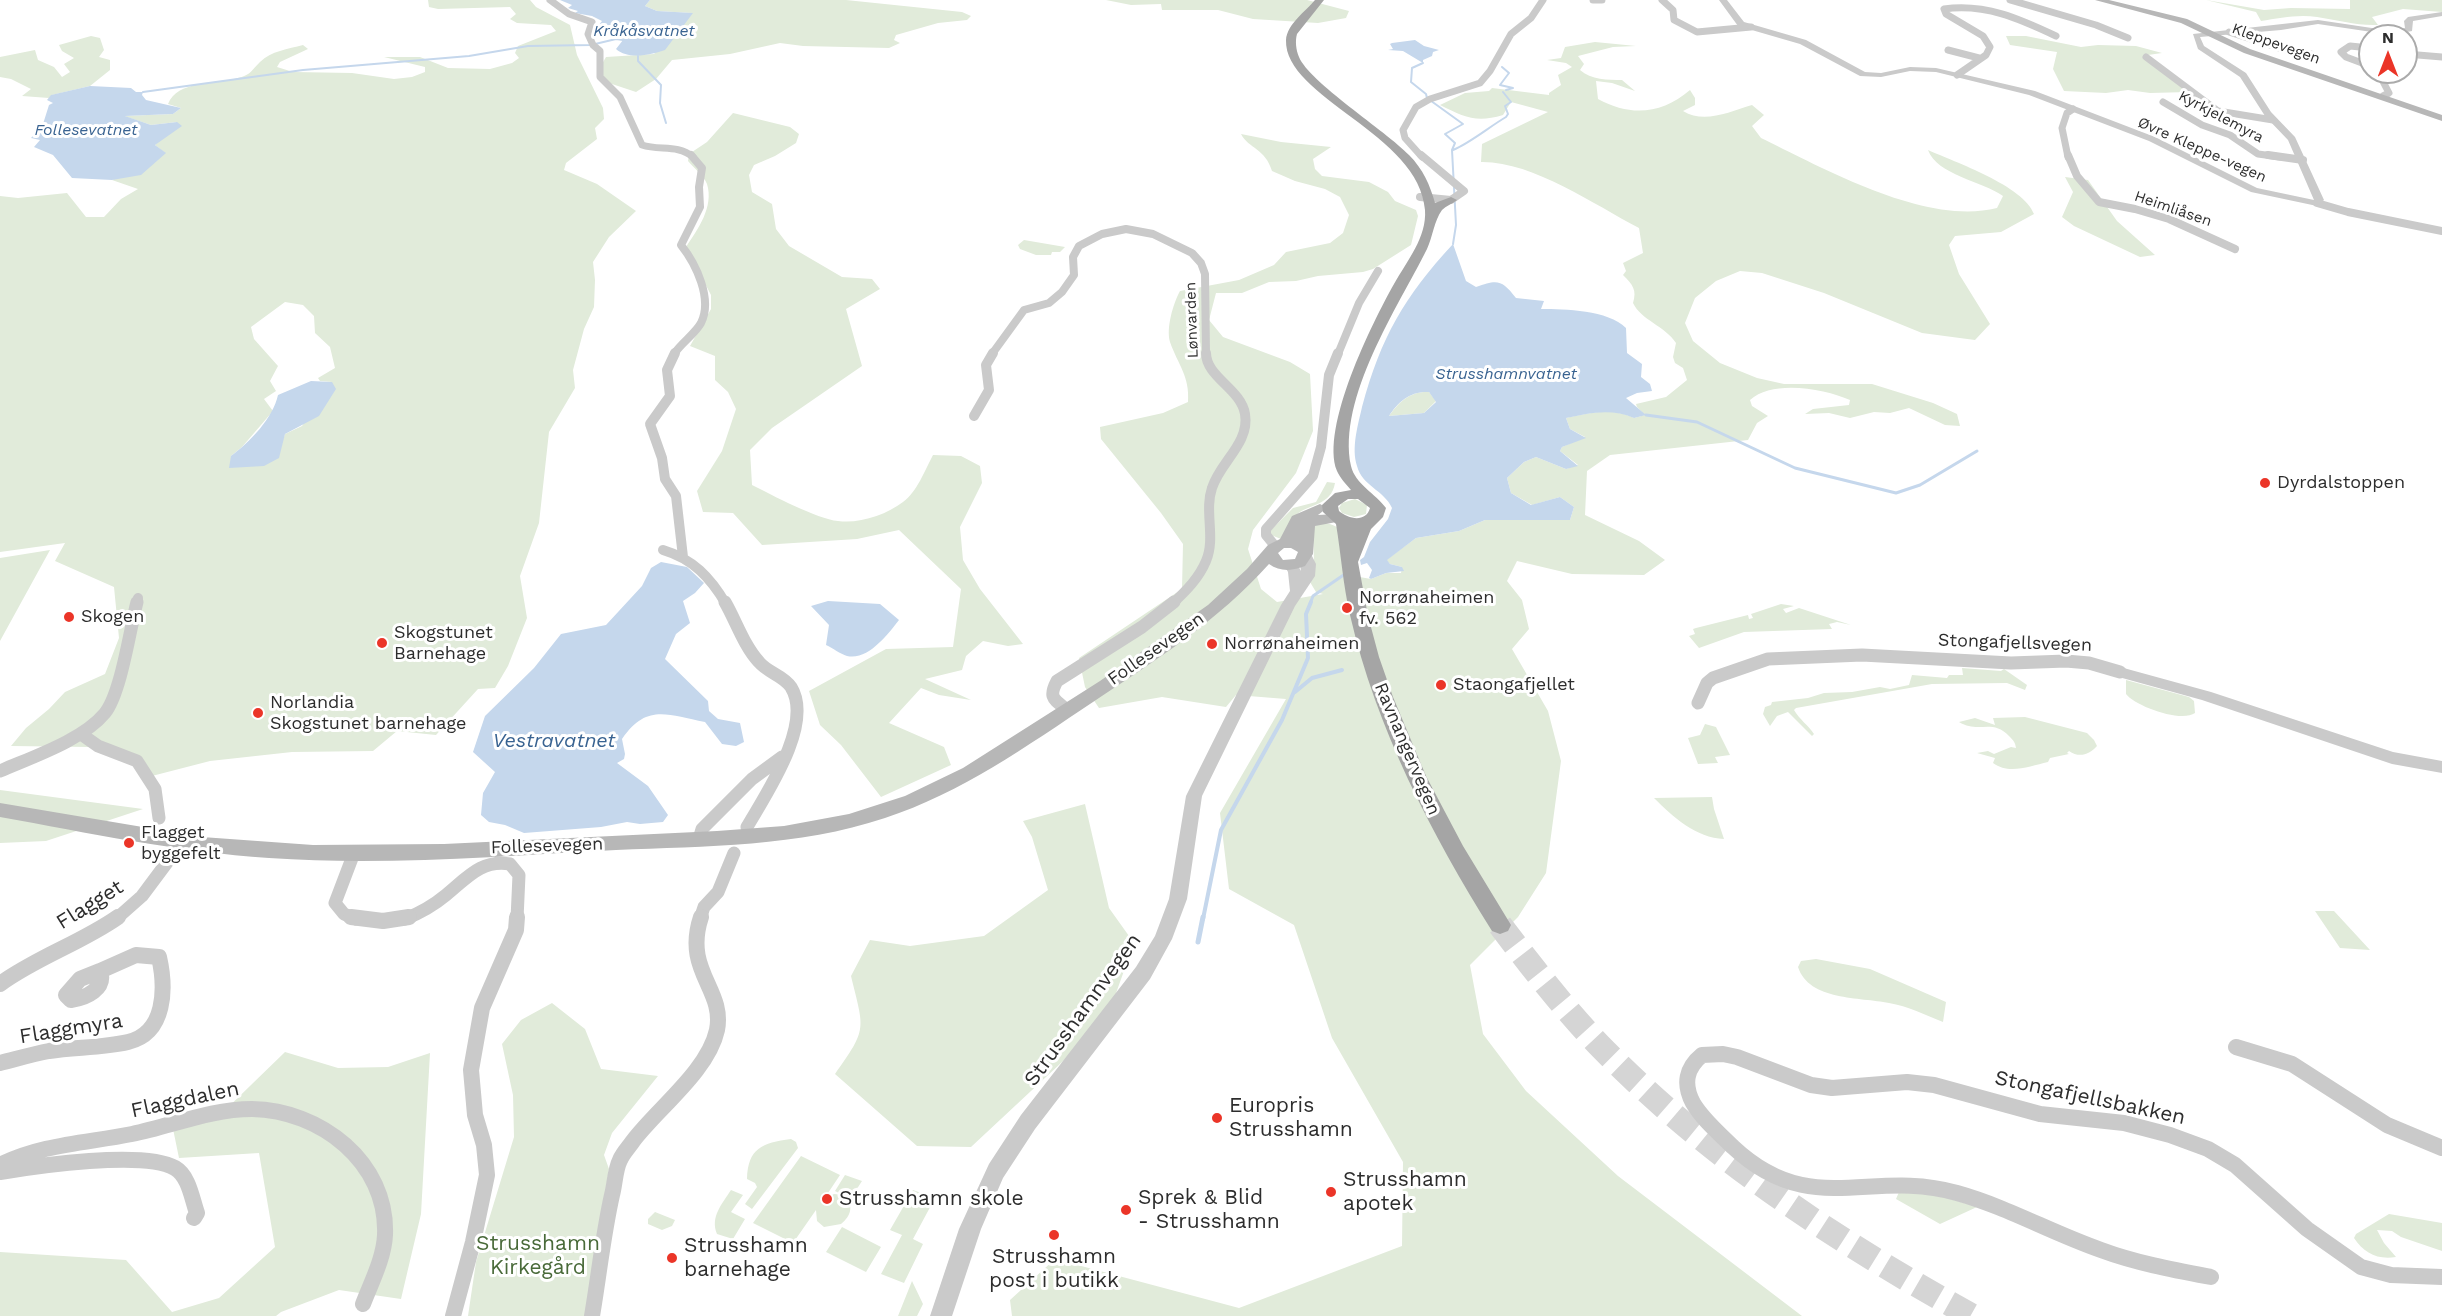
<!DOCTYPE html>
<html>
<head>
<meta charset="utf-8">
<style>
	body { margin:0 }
	#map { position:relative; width:2442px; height:1316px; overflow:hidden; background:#fff; font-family:"Work Sans",sans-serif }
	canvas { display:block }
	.north { position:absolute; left:2358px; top:24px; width:60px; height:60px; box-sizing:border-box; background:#fff; border:2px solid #ababab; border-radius:50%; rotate:0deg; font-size:16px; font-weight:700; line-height:24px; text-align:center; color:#2d2d2d }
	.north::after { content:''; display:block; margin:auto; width:21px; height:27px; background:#eb3528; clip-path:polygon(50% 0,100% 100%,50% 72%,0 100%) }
</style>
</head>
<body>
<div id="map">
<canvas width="2442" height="1316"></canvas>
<div class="north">N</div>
</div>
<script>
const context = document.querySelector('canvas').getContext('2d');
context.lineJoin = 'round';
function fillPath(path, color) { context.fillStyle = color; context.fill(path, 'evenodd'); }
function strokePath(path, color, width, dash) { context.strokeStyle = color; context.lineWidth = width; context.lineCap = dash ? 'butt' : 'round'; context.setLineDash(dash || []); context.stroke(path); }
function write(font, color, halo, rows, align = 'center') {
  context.font = font + ' "Work Sans",sans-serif'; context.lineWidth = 6; context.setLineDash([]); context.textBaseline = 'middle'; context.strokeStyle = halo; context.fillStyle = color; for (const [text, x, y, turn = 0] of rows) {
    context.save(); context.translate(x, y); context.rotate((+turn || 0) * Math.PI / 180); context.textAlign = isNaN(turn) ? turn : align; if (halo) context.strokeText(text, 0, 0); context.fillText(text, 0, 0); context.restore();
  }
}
const green = new Path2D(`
	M428 0H530L536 7 570 25 577 55 603 108 604 119 595 128 597 139 566 163 564 170 597 184 636 211 609 237 593 262 595 280 594 307 584 329 573 370 575 388 549 432 539 523 520 576 527 618 508 666 495 688 478 689 436 735 397 731 373 751 292 752 210 761 148 777 133 761 91 747 11 746 26 728 49 709 65 692 105 674 119 638 114 587 55 561 65 543 0 552V196L18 198 67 193 86 217H104L121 199 138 189 112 180 165 153 155 145 177 122 151 125 124 116 173 114 181 108 168 104C178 80 213 85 234 79 251 75 249 73 260 62 271 51 288 49 303 45L308 49 280 62 277 67 293 72 352 73 394 79 412 77 425 72V67L384 57H420L448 68 490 69 512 63 519 58 515 53 518 46 556 31 551 25 517 23 510 19 516 14 510 7 438 9 429 7ZM285 302 303 305 314 316 315 333 330 347 335 368 318 378 320 381 332 382 302 426 285 434 280 448 231 456 242 447 273 411 264 399 276 391 270 381 278 366 254 339 251 327Z
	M650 0H846L962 12 971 16 967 20 938 23 896 35 894 40 900 43 889 48 803 46 780 43 730 54 672 60 656 79 636 92 606 82 598 71 606 57 654 54 692 13 657 11 645 6Z
	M1106 0H1307L1349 11 1346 18 1318 23 1253 19 1218 10H1162L1161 4 1131 5Z
	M2206 0 2264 10 2291 8 2350 9V0H2442V12L2403 9 2372 17 2378 25C2357 26 2338 20 2317 17 2299 14 2279 18 2261 21L2256 12Z
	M91 36 100 38 104 50 99 57 110 60V70L90 86 52 95 49 98 22 96 31 89 11 79 0 77V57L35 50 38 60 54 67 62 77 70 72 64 64 74 58 62 51 59 45Z
	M2006 36H2026L2081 47 2098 45 2136 46 2162 53 2148 55 2189 92 2150 93 2128 90 2106 93 2064 91 2053 69 2057 52 2010 45Z
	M1595 42 1636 46 1613 47 1578 56 1584 64 1580 70C1591 80 1608 80 1622 80L1635 91 1612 83 1596 81 1598 99C1631 117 1662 114 1690 90L1695 98V105L1683 111C1704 124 1729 112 1752 105L1764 115 1752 126 1761 138C1825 169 1926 226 1997 208L2003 196C1982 181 1937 175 1928 150 1955 162 2024 186 2034 214L2001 232 1955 236 1949 245 1959 274 1990 324 1975 340 1922 333 1824 293 1762 273 1740 271 1716 281 1695 298 1685 323 1693 341 1720 363 1757 378 1784 384H1872L1933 403 1957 414 1960 426 1945 425 1909 408 1890 413 1874 412 1850 418 1829 413 1805 414 1813 409 1849 405 1850 400C1825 389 1773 379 1750 400L1752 406 1768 416 1757 423 1748 440 1610 455 1587 471 1585 515 1639 541 1665 560 1644 575 1572 574 1517 561 1507 581 1522 600 1529 629 1512 649 1548 711 1561 761 1546 873 1518 917 1470 965 1483 1034 1526 1091 1618 1176 1802 1316H1012L1010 1300 1055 1259 1239 1308 1402 1246 1403 1162 1332 1038 1294 925 1229 889 1220 813 1286 699 1236 695 1226 707 1162 697 1099 708 1085 687 1079 658 1182 589 1183 544 1161 513 1101 439 1100 427 1163 413 1188 402C1190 376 1178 365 1170 342 1166 328 1173 304 1180 291L1239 280 1274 265 1286 252 1330 243 1343 233 1349 215 1340 197 1325 189 1295 181 1272 171C1265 148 1249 149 1241 134L1281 142 1331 147 1313 159 1315 169 1322 176 1369 182 1388 192 1395 201 1416 210 1418 216 1411 245 1373 269 1363 272 1318 276 1296 281 1269 282 1242 293H1216L1209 320 1223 337 1290 362 1310 374 1313 431 1296 473 1253 530 1248 549 1261 589 1277 602 1323 594 1316 592 1310 582 1314 561 1313 528C1319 521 1329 523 1337 527L1343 546 1344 581 1348 575 1371 579 1386 573H1401L1402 567 1390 564 1386 560 1416 538 1459 531 1485 520H1570L1574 507 1560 497 1532 505 1511 493 1507 478 1524 462 1536 457 1566 469 1578 465 1560 451 1562 447 1585 437 1570 429 1566 418C1590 413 1611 407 1634 418L1645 415 1637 407 1636 404 1666 397 1687 380 1683 368 1675 363 1673 357 1676 343C1665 326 1641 320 1633 303 1637 290 1633 285 1623 275L1626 271 1623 263 1643 253 1639 228C1595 205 1532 161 1481 162L1482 144 1548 112 1511 102 1503 115C1476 123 1464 117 1440 105L1465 93 1489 91 1492 88 1549 95V93L1561 85 1558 75 1572 67 1566 63 1547 60 1561 58 1565 47Z
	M733 113 790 127 799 134 796 143 775 156 754 165 749 175 752 192 772 204 776 229 789 246 842 277 872 279 880 289 846 309 862 366 772 428 750 450 752 485C772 495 817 519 838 521 859 524 886 515 903 502 917 492 925 470 933 455L961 456 980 466 982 483 960 527 963 560 980 589 1023 644 1008 646 983 641 966 656 962 670 925 679 971 700 939 695 921 688 889 723 944 747 951 765 881 797 841 745 820 725 809 691 886 649 953 647 961 589 899 530 857 539 762 545 733 513 703 512 697 491 722 451 736 409 728 392 715 380V356L690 346 711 309V295L686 247C698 229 714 207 707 184 704 176 694 168 688 161L689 154 707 142Z
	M2065 177 2088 180 2117 221 2155 255 2140 257 2074 226 2062 217 2073 192Z
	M1024 240 1065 247 1060 252H1052L1051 255H1036L1020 249 1018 245Z
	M1429 392 1436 401 1424 413 1389 416C1399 402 1410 391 1429 392Z
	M1327 482 1335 483C1331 506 1310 503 1296 515 1290 521 1285 532 1281 539L1271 535V530L1293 508 1316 502Z
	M1355 499 1367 505 1366 514 1354 517 1342 513 1339 508 1342 503Z
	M50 550 0 641V558Z
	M1781 604 1794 606 1783 609 1786 613 1799 608 1851 625 1837 622 1829 624 1832 629 1744 632 1699 648 1689 636 1695 634 1693 629 1696 628 1748 615 1749 619 1753 618 1751 614Z
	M1962 668 2001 671 2004 669 2027 685 2025 690 2007 683 1932 684 1796 708 1794 710C1800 720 1808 725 1814 734L1812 736 1788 712 1777 716 1770 726 1763 714 1765 707 1771 705 1772 702 1808 698 1824 693 1852 692 1880 687 1890 689 1909 685 1912 675 1947 678 1949 675H1963Z
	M2126 680 2189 697 2194 701 2195 713C2181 723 2135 706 2126 694Z
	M2025 717 2087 733 2094 740 2097 746C2089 755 2079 758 2069 751L2067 753 2069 754 2050 758 2048 762C2030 766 2009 775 1993 763L1995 758 1977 753 1988 751 1994 754 2011 747 2016 748C2015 742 2014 741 2009 736 1992 718 1979 734 1959 722L1975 718 1995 725 1993 718Z
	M1705 724 1716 727 1730 755 1715 757 1718 763 1698 764 1688 738 1700 735Z
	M0 790 143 809 46 841 0 843Z
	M1712 797 1714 809 1724 839C1696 838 1673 817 1654 798Z
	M1085 804 1109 908 1134 943 1106 1021 971 1147 917 1146 835 1074C868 1028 864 1030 851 976L870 940 910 946 984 936 1048 890 1032 837 1023 821Z
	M2315 911H2334L2370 950 2340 948Z
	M1816 959 1870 969 1946 1002 1943 1022C1925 1015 1908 1006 1889 1003 1860 997 1809 1001 1798 967L1801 961Z
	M552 1003 585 1029 601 1069 658 1076 612 1133 604 1155 609 1169 586 1316H468L476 1262 514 1137 513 1095 502 1044 521 1020Z
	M285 1052 338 1068 388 1067 430 1053 421 1214 401 1299 339 1290 281 1312 276 1316H0V1252L126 1260 172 1312 219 1298 275 1247 259 1153 179 1158 172 1124 217 1118Z
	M791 1139 796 1142 798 1148 752 1209 745 1204 757 1187 755 1183 747 1179C748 1148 762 1143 791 1139Z
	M801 1156 840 1175 824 1199 834 1194 843 1195 835 1191 845 1175 862 1181 851 1198 845 1196C854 1206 851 1216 841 1224L824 1227 817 1221 816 1210 793 1243 753 1223Z
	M731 1190 743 1195 731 1212 745 1219 733 1239 717 1234C710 1217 722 1204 731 1190Z
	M913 1190 935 1198 913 1239 923 1244 904 1283 881 1274 902 1235 890 1230Z
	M1899 1192 1934 1194 1977 1207 1940 1224 1896 1199Z
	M655 1212 675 1220 672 1226 662 1230 648 1224V1219Z
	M2389 1214 2442 1223V1251L2401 1237 2392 1231 2377 1230 2384 1243 2396 1257C2377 1260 2364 1253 2354 1238L2356 1234Z
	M842 1227 881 1247 866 1272 826 1252Z
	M912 1281 923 1304 917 1316H898Z`);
const water = new Path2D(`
	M560 0H650L645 6 657 11 693 13 665 50C651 55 628 60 616 49L623 40C616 32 607 36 598 26L602 21 592 16 575 13 578 11 568 8 572 5Z
	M1415 40 1424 46 1439 50 1433 52 1432 56 1423 60V63L1403 51 1388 50 1393 49 1390 44 1392 43Z
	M90 86 131 88 136 92H143L142 95 146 100 181 108 173 114 125 116 151 125 177 122 182 126 155 145 166 153 141 175 112 180 72 178 53 155 34 147 40 140 31 138 43 124 49 105 53 103 47 100 51 95Z
	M1453 244 1466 281 1476 287C1498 279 1502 280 1516 298L1544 301 1541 309C1565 309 1608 310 1626 328L1627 353 1642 364 1641 377 1650 384 1652 391 1637 393 1626 398 1646 415 1634 418C1611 408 1590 413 1566 418L1570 429 1586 438 1562 447 1560 451 1578 466 1566 469 1536 457 1524 462 1507 478 1511 493 1531 505 1560 497 1574 507 1570 520H1485L1459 531 1416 538 1387 560 1390 564 1402 567 1404 571 1386 573 1371 579 1369 578 1372 570 1367 563 1361 565 1360 560 1364 557 1370 542 1388 519 1392 508C1384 490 1362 486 1357 466 1351 448 1358 425 1362 407 1381 337 1404 297 1453 244ZM1429 392 1436 402 1424 413 1389 416C1398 402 1410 391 1429 392Z
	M311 381 332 382 336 389 319 416 285 434 279 458 264 466 229 468 231 456C250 442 273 418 278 395Z
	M661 562 687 567 704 583 695 593 683 601 690 623 676 634 665 659 708 701 709 711 718 719 740 723 744 742 736 746 722 744 705 722C667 715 647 703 622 739L625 754 624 759 617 763 648 786 668 815 663 822 640 824 627 822 601 827 524 833 505 825 489 822 481 815 483 793 495 772 473 752 485 716 534 668 561 634 606 625 642 586 651 568Z
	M828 601 880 604 899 620C888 634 868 661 847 656 840 654 833 648 826 645L829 625 811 606Z`);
const streamFar3 = new Path2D(`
	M638 56V61L661 85 660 103 666 123
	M1423 63 1412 68 1411 82 1426 94 1427 98 1463 124 1445 134 1455 143 1452 150 1456 225 1453 244
	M1502 67 1509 73 1500 85 1513 88 1506 90
	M143 92 303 70 469 56 528 46 591 45 616 39 623 40
	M1453 150C1470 143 1489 127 1506 117L1508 114 1505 106 1511 102 1503 92`);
const streamFar2 = new Path2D(`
	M1646 415 1697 422 1795 468 1896 493 1920 485 1977 451
	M1310 604 1313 596 1345 574`);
const streamFar1 = new Path2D(`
	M1295 692 1312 678 1342 670
	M1203 919 1221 830 1282 720 1308 658 1306 614 1311 602`);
const stream = new Path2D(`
	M1198 942 1203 917`);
const primaryTunnel = new Path2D(`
	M1500 925C1531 966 1563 1007 1598 1044 1707 1156 1836 1241 1972 1316`);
const minorFar4 = new Path2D(`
	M550 0 569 14 592 22 588 34 593 45 600 51V77L620 97 642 145C660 151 677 144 693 157
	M1593 0H1602
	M1662 0 1673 10 1674 20 1697 32 1751 27
	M2010 0 2096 25 2128 38
	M2229 32 2282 49 2311 54
	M2370 48 2350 46 2341 52 2346 57 2370 66
	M1948 50 1979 58
	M2406 54 2442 57
	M2146 57 2218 111 2273 120
	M2378 72 2389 93 2383 96
	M1957 75 1986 55 1990 47 1983 36 1946 14 1944 9C1985 3 2020 19 2056 36
	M2163 102 2202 125 2230 135 2258 154 2280 157
	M1422 157 1405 138 1403 130 1416 107 1430 99 1480 83 1490 71 1511 34 1531 18 1543 0
	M2068 157 2062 128 2067 113 2073 109`);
const minorFar3 = new Path2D(`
	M2068 155 2077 176 2099 202 2135 209 2169 219 2235 249
	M2268 155 2303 160
	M1420 197 1451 200 1464 191 1421 155
	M2317 203 2348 212 2442 231
	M674 354C681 343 695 334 701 323 713 299 696 264 681 245L700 207 699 187 702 168 691 155
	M992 354 1024 310 1049 303 1062 292 1074 275 1073 257 1079 246 1102 234 1126 229 1153 234 1192 253 1201 263 1205 274 1206 354
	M1338 354 1359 303 1378 271`);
const minorFar2 = new Path2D(`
	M675 353 667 370 670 396 650 424 662 458 665 479 676 496 683 557
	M974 416 989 390 986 365 993 353
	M1275 546 1266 535V529L1313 476 1321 447 1329 375 1338 353
	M663 550C693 559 710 577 726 604
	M137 604 138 598
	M1172 604C1186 591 1199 578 1206 561 1216 538 1204 511 1212 488 1220 462 1250 443 1245 414 1241 389 1206 377 1206 353`);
const minorFar1 = new Path2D(`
	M725 602C736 621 744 646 759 662 768 673 783 675 791 687 814 724 766 794 747 827
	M1698 703 1707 683 1713 678 1768 659 1862 655 2011 663 2066 661 2089 663 2120 672
	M1067 710C1054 699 1048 698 1057 681L1142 627 1174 602
	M81 734 98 746 137 761 155 789 159 818
	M0 771C32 757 83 740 105 713 121 693 130 629 137 602
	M699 839 702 829 752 779 782 757
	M354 853 335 903 344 914 356 919
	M116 919 142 896 183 841
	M405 919C420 913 434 905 446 895 466 879 481 859 510 864L519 875 517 919
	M700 919 704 907 718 892 734 853`);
const minor = new Path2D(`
	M351 917 383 921 409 917
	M100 971C106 989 86 998 71 1000L66 995 80 979Z
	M0 984C37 957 81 943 118 917
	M2236 1047 2292 1064 2387 1125 2442 1148
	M0 1063C16 1059 33 1054 49 1051 75 1047 102 1048 128 1042 166 1033 166 988 159 957L136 955 100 971
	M0 1165C42 1144 87 1143 132 1134 172 1126 210 1109 252 1109 320 1110 388 1162 385 1235 384 1258 371 1283 363 1304
	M0 1172C36 1166 144 1150 175 1168 189 1176 192 1199 197 1213L194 1218
	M2211 1277C2174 1270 2136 1263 2101 1250 2052 1233 2007 1207 1957 1193 1871 1168 1811 1220 1733 1147 1719 1133 1703 1120 1693 1103 1683 1084 1686 1068 1702 1055L1723 1054 1737 1057 1811 1085 1832 1088 1907 1082 1934 1085 2040 1114 2124 1123 2170 1135 2208 1149 2235 1165 2307 1229 2361 1267 2391 1275 2442 1277
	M453 1316 473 1242 487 1175 484 1145 475 1115 471 1070 482 1008 516 930 517 917
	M592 1316C599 1275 603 1235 612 1195 615 1184 615 1170 620 1160 623 1153 629 1147 633 1141 658 1108 708 1071 717 1030 725 989 683 971 701 917`);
const tertiary = new Path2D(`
	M1719 0H1727L1744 22 1806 40 1865 72 1881 73 1910 67 1936 68 2035 91 2155 137 2257 188 2314 200 2288 140 2265 116 2240 77 2198 49 2193 34 2318 20 2392 31 2405 28 2404 21 2408 17 2442 12V16L2413 21 2412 31 2392 35 2318 24 2281 30 2200 37 2204 46 2246 73 2271 112 2295 137 2324 200 2317 206 2251 192 2149 141 2029 95 1936 72 1910 71 1881 77 1860 76 1800 44 1738 26Z
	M1306 553 1311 554 1316 564 1315 576 1295 606 1202 796 1187 899 1172 939 1150 979 1035 1129 1003 1178 981 1229 952 1316H930L959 1229 989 1164 1021 1115 1136 967 1155 936 1169 899 1186 796 1281 605 1290 591 1288 572 1284 565 1291 561 1296 562 1301 571 1299 557Z
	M2120 667 2211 692 2393 752 2442 761V773L2392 764 2202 700 2115 676 2112 672 2115 668Z`);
const secondary = new Path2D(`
	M2095 0H2109L2187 19 2250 49 2442 115V121L2244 53 2181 23Z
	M1320 504 1327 508 1318 515 1337 514 1344 518 1342 521 1315 526 1313 554 1305 566C1293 571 1280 572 1269 564 1219 620 1155 661 1093 702 1027 746 961 793 885 818 798 847 706 846 616 850 501 856 384 866 269 858 178 852 89 833 0 817V803L202 837 313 845 444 844 717 831 784 826 849 814 905 796 963 768 1100 681 1208 605 1247 569 1268 545 1280 539 1292 516ZM1291 548 1298 552 1295 559 1283 560 1278 553 1284 548Z`);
const primary = new Path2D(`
	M1315 0H1324L1297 34C1295 41 1296 50 1299 57 1309 82 1386 131 1409 155 1423 169 1430 185 1435 203L1451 197 1457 200C1452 204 1446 206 1442 210 1434 221 1433 236 1427 249 1398 307 1337 398 1351 466 1355 484 1376 494 1386 508L1383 517 1371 529 1358 562 1368 616 1379 657 1393 697 1426 776 1463 846 1511 925 1508 931 1500 934 1492 931C1431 833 1376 728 1350 615 1343 585 1341 554 1336 524L1323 512 1322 505 1335 493 1351 490C1346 484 1340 478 1337 471 1320 428 1372 323 1394 284 1407 261 1427 237 1425 210 1420 134 1284 98 1286 40 1287 24 1306 11 1315 0ZM1348 499H1358L1370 508C1366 523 1348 519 1339 511L1338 506Z`);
const markers = [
	[2265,483,6,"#eb3528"],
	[1347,608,6,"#eb3528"],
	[69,617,6,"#eb3528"],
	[382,643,6,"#eb3528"],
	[1212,644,6,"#eb3528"],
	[1441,685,6,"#eb3528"],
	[258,713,6,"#eb3528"],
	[129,843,6,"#eb3528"],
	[1217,1118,6,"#eb3528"],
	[1331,1192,6,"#eb3528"],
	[827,1199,6,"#eb3528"],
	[1126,1210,6,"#eb3528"],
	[1054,1235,6,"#eb3528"],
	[672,1258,6,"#eb3528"]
];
const farStreetnames = [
	["Kleppevegen",2276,44,20],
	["Kyrkjelemyra",2221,117,28],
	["Øvre Kleppe-vegen",2202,150,24],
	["Heimliåsen",2173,209,19],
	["Lønvarden",1192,320,-92]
];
const farWaternames = [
	["Kråkåsvatnet",644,31],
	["Follesevatnet",86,130],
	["Strusshamnvatnet",1506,374]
];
const poiNames = [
	["Dyrdalstoppen",2277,483],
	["Norrønaheimen",1359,598],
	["fv. 562",1359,619],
	["Skogen",81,617],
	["Skogstunet",394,633],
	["Barnehage",394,654],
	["Norrønaheimen",1224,644],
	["Staongafjellet",1453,685],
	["Norlandia",270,703],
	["Skogstunet barnehage",270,724],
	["Flagget",141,833],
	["byggefelt",141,854]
];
const streetNames = [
	["Stongafjellsvegen",2015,643,2],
	["Follesevegen",1156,649,-35],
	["Ravnangervegen",1407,749,67],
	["Follesevegen",547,846,-2]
];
const waterNames = [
	["Vestravatnet",554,741]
];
const nearStreetnames = [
	["Flagget",90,905,-32],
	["Strusshamnvegen",1083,1010,-54],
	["Flaggmyra",71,1029,-9],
	["Stongafjellsbakken",2090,1098,12],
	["Flaggdalen",185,1100,-12]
];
const nearPoinames = [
	["Europris",1229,1106],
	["Strusshamn",1229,1130],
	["Strusshamn",1343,1180],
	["apotek",1343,1204],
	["Sprek & Blid",1138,1198],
	["- Strusshamn",1138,1222],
	["Strusshamn skole",839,1199],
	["Strusshamn",684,1246],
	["barnehage",684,1270],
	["Strusshamn",1054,1257,"center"],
	["post i butikk",1054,1281,"center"]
];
const nearParknames = [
	["Strusshamn",538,1244],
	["Kirkegård",538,1268]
];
fillPath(green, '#e1ebda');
fillPath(water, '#c5d7ec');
strokePath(streamFar3, '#c5d7ec', 2);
strokePath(streamFar2, '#c5d7ec', 3);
strokePath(streamFar1, '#c5d7ec', 4);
strokePath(stream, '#c5d7ec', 5);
strokePath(primaryTunnel, '#d5d5d5', 25, [25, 12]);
strokePath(minorFar4, '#cacaca', 7);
strokePath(minorFar3, '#cacaca', 8);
strokePath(minorFar2, '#cacaca', 10);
strokePath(minorFar1, '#cacaca', 13);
strokePath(minor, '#cacaca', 16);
fillPath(tertiary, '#cacaca');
fillPath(secondary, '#b7b7b7');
fillPath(primary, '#a5a5a5');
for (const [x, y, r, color] of markers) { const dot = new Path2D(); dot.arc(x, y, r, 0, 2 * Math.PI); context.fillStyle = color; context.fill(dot); strokePath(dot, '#fff', 2); }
write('15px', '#2d2d2d', '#fff', farStreetnames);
write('italic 16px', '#396391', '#fff', farWaternames);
write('18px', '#2d2d2d', '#fff', poiNames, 'left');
write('18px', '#2d2d2d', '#fff', streetNames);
write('italic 20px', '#396391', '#fff', waterNames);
write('21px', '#2d2d2d', '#fff', nearStreetnames);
write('21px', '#2d2d2d', '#fff', nearPoinames, 'left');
write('21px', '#496a39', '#fff', nearParknames);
</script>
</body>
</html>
